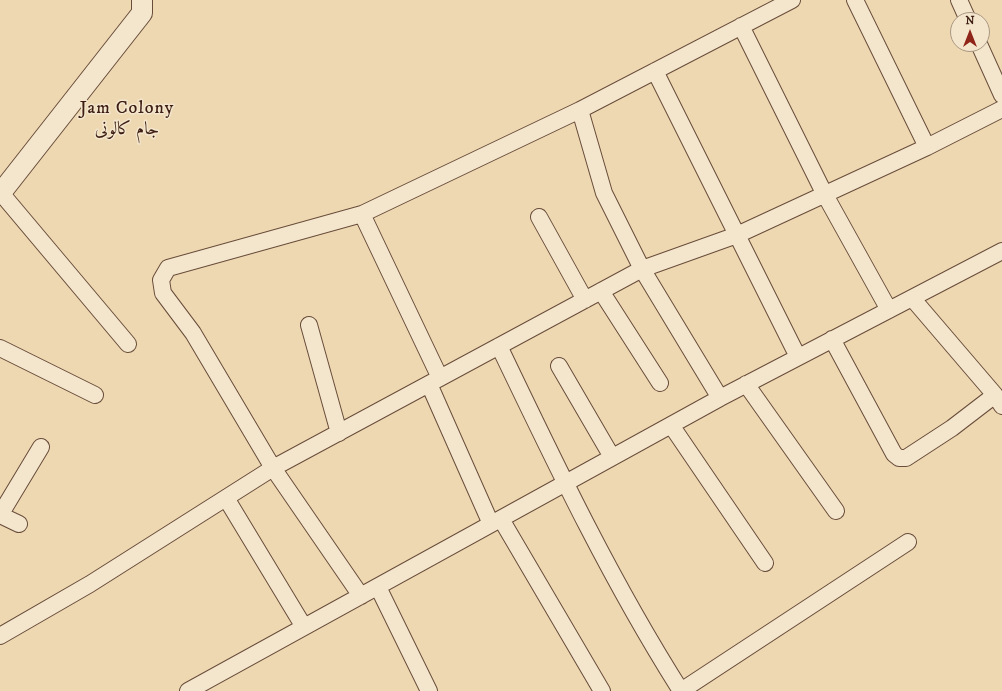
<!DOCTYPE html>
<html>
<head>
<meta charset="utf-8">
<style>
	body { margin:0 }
	#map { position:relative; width:1002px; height:691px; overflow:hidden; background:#edd8b2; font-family:"IM FELL DW Pica",serif }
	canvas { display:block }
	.north { position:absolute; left:950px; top:12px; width:40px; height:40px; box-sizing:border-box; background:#f3e6cd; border:1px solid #aa9682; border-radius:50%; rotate:0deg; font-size:11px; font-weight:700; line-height:16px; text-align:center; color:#3d1d12 }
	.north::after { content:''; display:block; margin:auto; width:14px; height:18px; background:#8f2418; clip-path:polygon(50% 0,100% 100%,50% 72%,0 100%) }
</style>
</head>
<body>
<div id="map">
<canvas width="1002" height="691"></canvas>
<div class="north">N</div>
</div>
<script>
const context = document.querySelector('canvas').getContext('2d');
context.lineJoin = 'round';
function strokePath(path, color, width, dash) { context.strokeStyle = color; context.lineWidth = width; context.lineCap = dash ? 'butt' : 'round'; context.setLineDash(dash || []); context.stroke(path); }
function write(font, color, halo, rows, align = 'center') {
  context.font = font + ' "IM FELL DW Pica",Amiri,serif'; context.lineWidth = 3; context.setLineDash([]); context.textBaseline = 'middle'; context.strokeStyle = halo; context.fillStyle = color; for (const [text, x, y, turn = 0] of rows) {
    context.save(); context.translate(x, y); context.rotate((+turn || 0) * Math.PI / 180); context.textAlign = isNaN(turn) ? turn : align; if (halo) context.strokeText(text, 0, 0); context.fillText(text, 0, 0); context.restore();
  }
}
const minor = new Path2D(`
	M855 0 927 147
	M959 0 968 20
	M741 26 824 193 889 310
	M979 44 1002 95
	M655 71 798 357
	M580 110 604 193 642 269 720 398
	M1 193 128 344
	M362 214 440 378
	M539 217 585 300
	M601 291 660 383
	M912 298 995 395 1002 406
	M309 325 339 433
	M832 339 894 454 899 458H906L952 428 995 395
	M499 346C555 463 611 581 681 691
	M0 348 95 395
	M559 366 612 457
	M429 384 491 524
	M746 384 836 511
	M671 425 765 563
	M226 498 304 627
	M0 515 41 447
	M0 515 19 524
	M501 519 602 691
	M378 587 429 691
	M361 596 273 468 193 333 163 293 161 280 168 268 362 214 580 110 792 0
	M0 636 90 584 273 468 642 269 737 235 927 147 1002 109
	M188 691 720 398 1002 251
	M681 691 908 542`);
const tertiary = new Path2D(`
	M0 194 142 13V0`);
const neighbourhoodNames = [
	["Jam Colony",127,109],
	["جام کالونی",127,130]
];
strokePath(minor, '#694c3a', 18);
strokePath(tertiary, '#694c3a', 22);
strokePath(minor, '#f3e6cd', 16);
strokePath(tertiary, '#f3e6cd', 20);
context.letterSpacing = '1px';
write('18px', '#3d1d12', '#f3e6cd', neighbourhoodNames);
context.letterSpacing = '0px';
</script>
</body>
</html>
